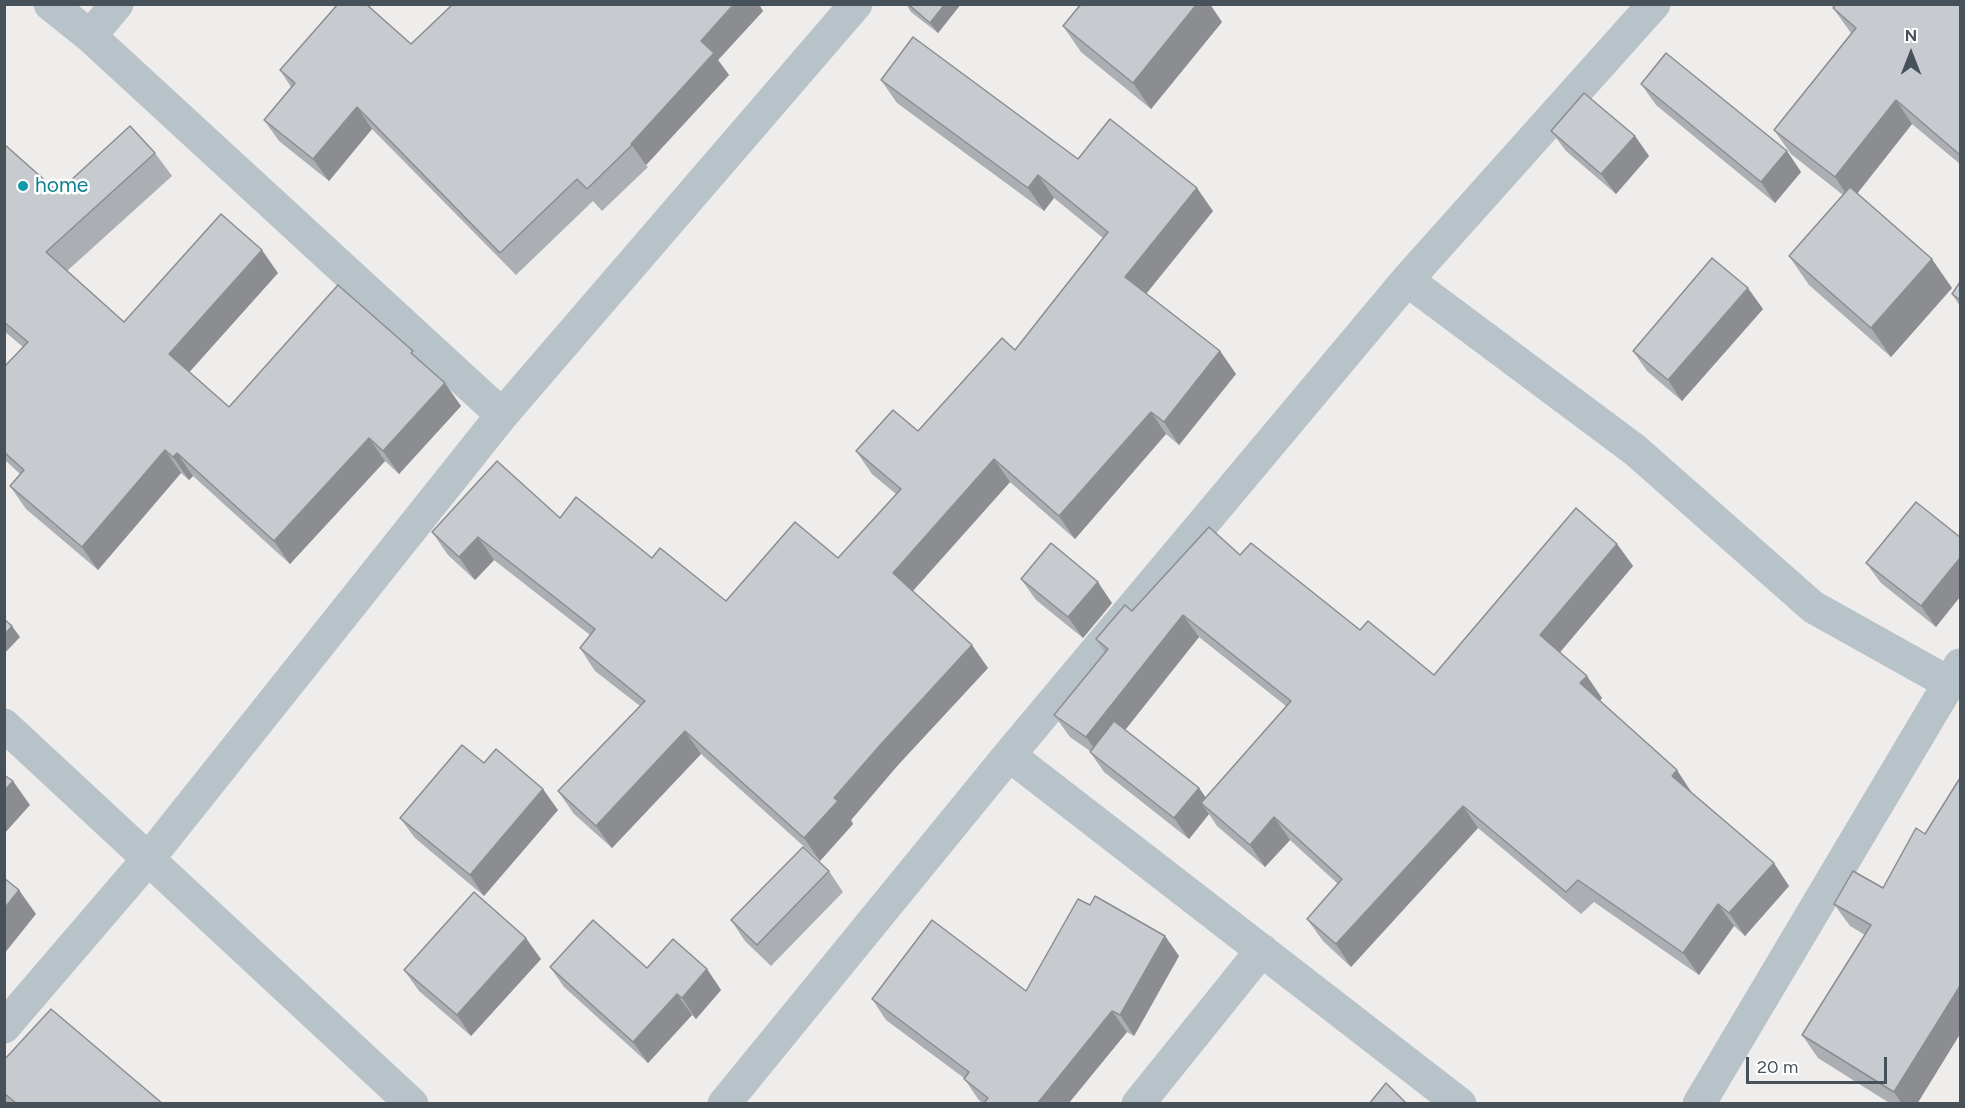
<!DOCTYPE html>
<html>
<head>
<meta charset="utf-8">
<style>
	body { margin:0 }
	#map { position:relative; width:1965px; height:1108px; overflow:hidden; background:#efecec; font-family:Figtree,sans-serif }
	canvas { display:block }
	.frame { position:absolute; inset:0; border:6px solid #465159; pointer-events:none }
	.north { position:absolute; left:1881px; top:24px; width:60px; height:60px; -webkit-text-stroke:4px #fff; paint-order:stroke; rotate:0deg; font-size:16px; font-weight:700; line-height:24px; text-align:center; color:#465159 }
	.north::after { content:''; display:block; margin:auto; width:21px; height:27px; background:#465159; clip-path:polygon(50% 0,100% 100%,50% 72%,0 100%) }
	.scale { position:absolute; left:1746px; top:1057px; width:141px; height:27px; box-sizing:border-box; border:3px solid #465159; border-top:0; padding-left:8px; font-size:18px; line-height:21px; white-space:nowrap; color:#465159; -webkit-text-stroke:4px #fff; paint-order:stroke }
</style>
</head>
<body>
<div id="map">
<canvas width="1965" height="1108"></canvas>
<div class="frame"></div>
<div class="north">N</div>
<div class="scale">20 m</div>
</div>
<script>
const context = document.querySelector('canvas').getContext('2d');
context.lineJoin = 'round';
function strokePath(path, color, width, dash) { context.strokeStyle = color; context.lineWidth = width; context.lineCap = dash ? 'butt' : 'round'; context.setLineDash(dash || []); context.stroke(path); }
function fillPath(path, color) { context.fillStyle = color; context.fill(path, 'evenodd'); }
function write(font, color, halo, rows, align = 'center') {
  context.font = font + ' Figtree,sans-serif'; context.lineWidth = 5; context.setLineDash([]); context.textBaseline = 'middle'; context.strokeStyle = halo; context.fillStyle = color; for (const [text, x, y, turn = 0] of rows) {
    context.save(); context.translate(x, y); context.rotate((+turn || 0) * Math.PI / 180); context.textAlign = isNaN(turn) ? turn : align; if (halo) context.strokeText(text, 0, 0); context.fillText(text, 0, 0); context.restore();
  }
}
const street = new Path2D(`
	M50 4 90 36 502 415
	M90 36 117 4
	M1407 280 1635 450 1813 607 1949 683
	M4 725 412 1104
	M1009 755 1460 1104
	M4 1027 149 858 502 415 856 4
	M724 1104 1009 755 1407 280 1654 4
	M1138 1104 1262 950
	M1699 1104 1960 665`);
const wall = new Path2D(`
	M906 4H961L938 33 911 12Z
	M1960 4V164L1912 124 1857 194 1952 288 1891 357 1809 285 1789 256 1843 195 1791 154 1774 130 1851 33 1833 8Z
	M763 11 718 60 729 75 646 165 648 167 602 211 593 201 516 275 372 129 329 181 279 141 264 120 291 87 280 70 411 44Z
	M1222 22 1151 109 1081 52 1063 26Z
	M881 80 1078 159 1213 211 1146 294 1220 351 1236 374 1179 445 1166 434 1075 539 1010 482 913 591 988 668 898 765 851 820 853 824 820 861 701 754 612 848 574 814 558 791 640 706 595 671 580 648 590 635 494 560 475 580 448 555 432 532 560 518 652 558 726 601 838 558 896 494 872 474 856 451 918 431 1015 350 1103 238 1054 198 1044 211 897 103Z
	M1641 84 1787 151 1801 172 1775 203 1656 105Z
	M1551 131 1635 136 1649 156 1616 194 1566 151Z
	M4 144 58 192 155 153 172 176 67 271 124 322 278 273 189 372 229 407 418 359 461 406 399 474 385 461 290 564 193 476 189 480 181 473 98 570 26 509 10 486 20 474 4 459V367L23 347 4 331Z
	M1960 282V306L1952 294Z
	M1763 309 1682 401 1647 371 1633 351Z
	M1960 537 1936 627 1881 583 1866 563Z
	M1617 544 1633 566 1560 652 1602 698 1600 701 1692 793 1789 886 1745 936 1734 926 1699 975 1594 902 1581 914 1478 828 1351 967 1323 941 1307 919 1338 884 1290 840 1265 867 1217 826 1209 814 1189 839 1104 772 1090 752V751L1070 737 1054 715 1105 653 1096 639 1132 611 1240 555 1434 675ZM1199 637 1286 706 1206 798 1199 788 1125 730Z
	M1021 579 1112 603 1083 638 1036 600Z
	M484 763 558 810 484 896 415 838 400 818Z
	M1960 778V1034L1917 1104H1891L1818 1058 1802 1035 1865 935 1850 926 1834 904 1883 888 1925 834Z
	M829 871 843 892 771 966 745 941 731 920Z
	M1090 905 1165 936 1179 956 1134 1036 1127 1032 1068 1104H983L978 1099 964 1078 886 1020 872 999 1026 991Z
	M541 959 471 1036 419 991 404 970Z
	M550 967 707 969 721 990 696 1019 692 1015 648 1063 564 987Z
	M4 1060 163 1104H9L4 1100Z`);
const shadedWall = new Path2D(`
	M735 4H759L763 11 718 60 729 75 646 165 631 144 701 41Z
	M945 4H961L938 33 930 23Z
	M1197 4H1210L1222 22 1151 109 1133 83Z
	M1896 100 1912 124 1851 201 1835 177Z
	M357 107 372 129 329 181 313 159Z
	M1635 136 1649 156 1616 194 1601 174Z
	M1787 151 1801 172 1775 203 1761 182Z
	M1038 175 1054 198 1044 211 1028 188Z
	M1197 188 1213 211 1141 300 1125 277Z
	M262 250 278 273 185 377 169 354Z
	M1932 259 1952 288 1891 357 1871 328Z
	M1748 288 1763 309 1682 401 1668 380Z
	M1220 351 1236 374 1179 445 1164 422Z
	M445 383 461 406 399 474 383 451Z
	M1151 412 1166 434 1075 539 1059 516Z
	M369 438 385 461 290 564 274 541Z
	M165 450 181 473 98 570 82 547Z
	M177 453 193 476 189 480 173 457Z
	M994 459 1010 482 909 595 893 573Z
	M478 537 494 560 475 580 459 557Z
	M1617 544 1633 566 1556 657 1540 635Z
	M1960 558V597L1936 627 1921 606Z
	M1098 582 1112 603 1083 638 1068 617Z
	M1183 615 1199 637 1102 759 1086 737Z
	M12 626 20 637 4 654V635Z
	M972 645 988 668 898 765 851 820 853 824 820 861 804 838 834 798 882 743Z
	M1587 676 1602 698 1596 706 1580 683Z
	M685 731 701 754 612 848 596 826Z
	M1677 770 1692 793 1688 798 1672 776Z
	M13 781 30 805 4 834V791Z
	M1199 788 1213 808 1201 803 1209 814 1189 839 1174 818Z
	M543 789 558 810 484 896 470 875Z
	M1463 806 1478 828 1351 967 1336 944Z
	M1274 817 1290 840 1265 867 1250 845Z
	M1774 863 1789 886 1745 936 1729 913Z
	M19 890 36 914 4 954V909Z
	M1718 904 1734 926 1699 975 1683 953Z
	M1165 936 1179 956 1134 1036 1120 1015Z
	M526 938 541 959 471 1036 457 1015Z
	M707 969 721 990 696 1019 682 998Z
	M1960 986V1034L1917 1104H1902L1894 1092Z
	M677 994 692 1015 648 1063 633 1042Z
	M1112 1011 1127 1032 1068 1104H1037Z`);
const building = new Path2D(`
	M338 4H366L411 44 453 4H734L701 41 714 53 631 144 632 145 587 189 577 179 500 253 357 107 313 159 264 120 295 83 280 70Z
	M908 4H945L930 23Z
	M1081 4H1197L1133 83 1063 26Z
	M1836 4H1960V155L1896 100 1835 177 1774 130 1856 28 1833 8Z
	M913 37 1078 159 1110 119 1197 188 1125 277 1220 351 1164 422 1151 412 1059 516 994 459 893 573 972 645 882 743 834 798 838 801 804 838 685 731 596 826 558 791 645 701 580 648 595 629 478 537 459 557 432 532 497 461 560 518 576 497 652 558 660 548 726 601 795 522 838 558 901 489 856 451 893 410 918 431 1002 338 1015 350 1108 232 1038 175 1028 188 881 80Z
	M1666 53 1787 151 1761 182 1641 84Z
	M1584 93 1635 136 1601 174 1551 131Z
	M130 126 155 153 46 252 124 322 221 214 262 250 169 354 229 407 338 285 413 351 411 353 445 383 383 451 369 438 274 541 177 453 173 457 165 450 82 547 10 486 24 470 4 452V367L28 342 4 322V144L58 192Z
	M1850 187 1932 259 1871 328 1789 256Z
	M1712 258 1748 288 1668 380 1633 351Z
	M1960 282V300L1952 294Z
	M1916 502 1960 537V558L1921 606 1866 563Z
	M1576 508 1617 544 1540 635 1587 676 1580 683 1677 770 1672 776 1774 863 1729 913 1718 904 1683 953 1578 880 1566 892 1463 806 1336 944 1307 919 1342 879 1274 817 1250 845 1201 803 1291 701 1183 615 1086 737 1054 715 1108 649 1096 639 1125 605 1132 611 1209 527 1240 555 1251 543 1360 630 1368 621 1434 675Z
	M1051 543 1098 582 1068 617 1021 579Z
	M4 619 12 626 4 635Z
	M1114 721 1199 788 1174 818 1090 752Z
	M462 745 484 763 496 749 543 789 470 875 400 818Z
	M4 775 13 781 4 791Z
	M1960 778V986L1894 1092 1802 1035 1871 925 1834 904 1853 871 1883 888 1916 828 1925 834Z
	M803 847 829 871 757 945 731 920Z
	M4 878 19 890 4 909Z
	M474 892 526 938 457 1015 404 970Z
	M1095 896 1165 936 1120 1015 1112 1011 1037 1104H983L988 1098 964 1079 969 1072 872 999 932 920 1026 991 1078 899 1090 905Z
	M593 920 647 968 673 939 707 969 682 998 677 994 633 1042 550 967Z
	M51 1009 163 1104H17L4 1093V1060Z
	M1386 1083 1407 1104H1369Z`);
const markers = [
	[23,186,6,"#0f9aa8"]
];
const cultureNames = [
	["home",35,186]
];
strokePath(street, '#b8c2c9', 33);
fillPath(wall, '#abaeb2');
fillPath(shadedWall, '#8b8d91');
fillPath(building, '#c7cacf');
strokePath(building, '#8b8d91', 1.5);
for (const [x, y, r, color] of markers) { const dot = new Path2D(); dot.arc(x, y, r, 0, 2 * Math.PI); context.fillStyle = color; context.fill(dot); strokePath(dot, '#fff', 2); }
write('21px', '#0d838f', '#fff', cultureNames, 'left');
</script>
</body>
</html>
